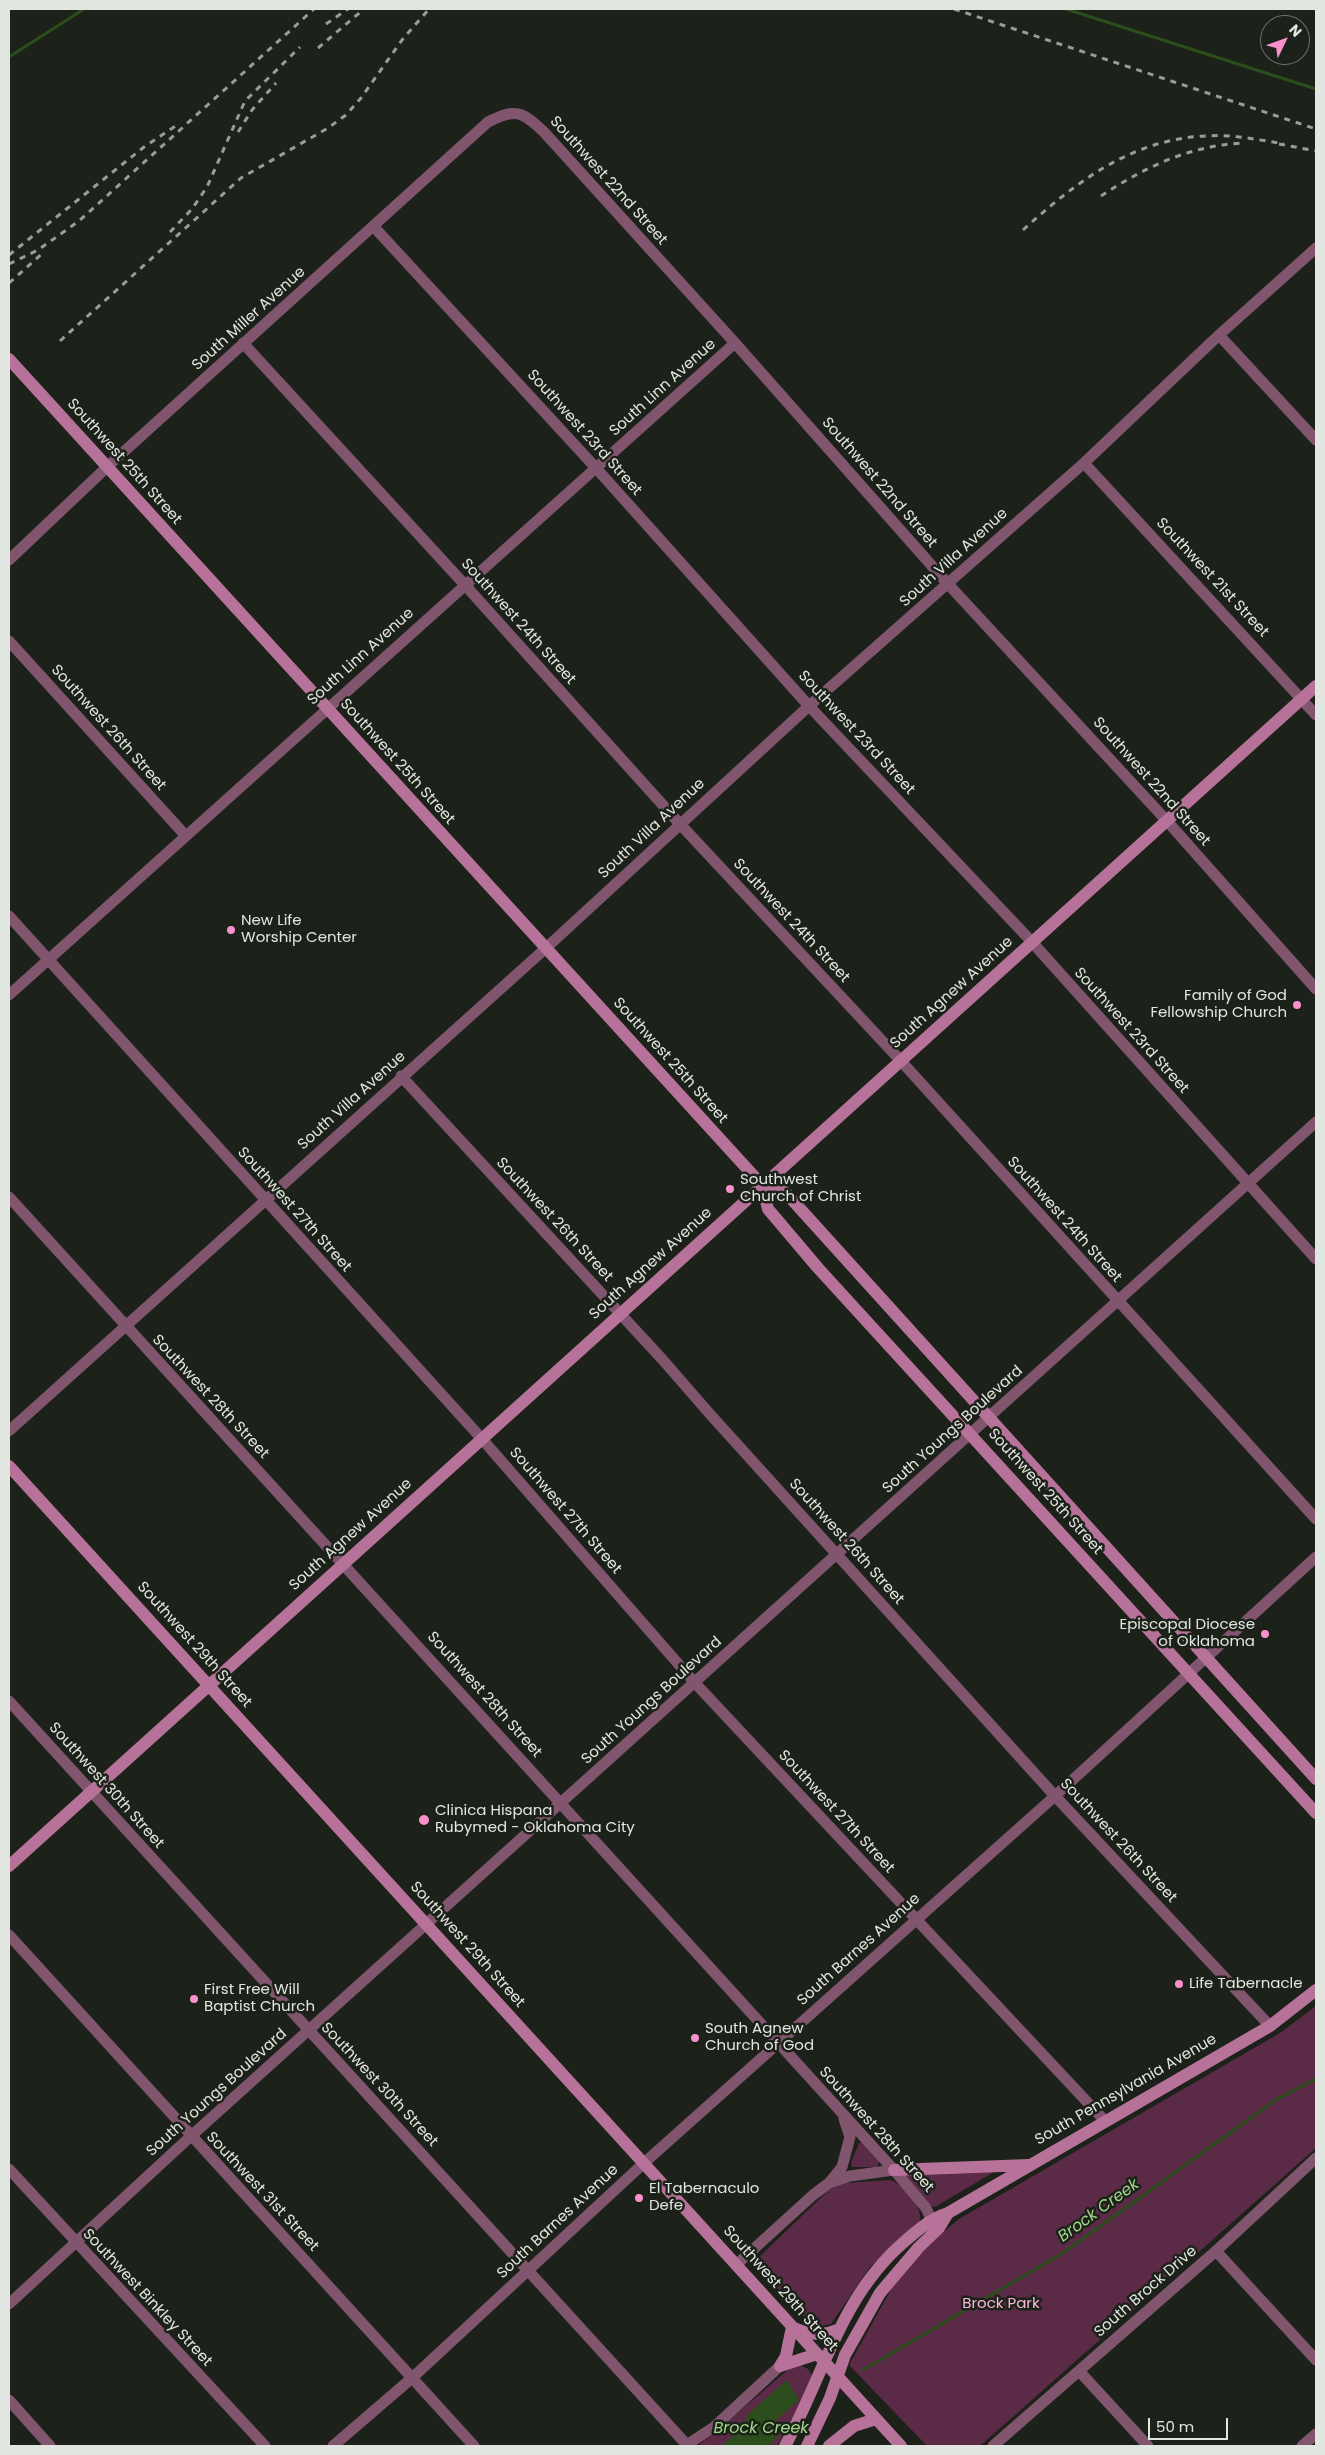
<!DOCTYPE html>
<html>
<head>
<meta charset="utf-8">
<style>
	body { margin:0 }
	#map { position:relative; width:1325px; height:2455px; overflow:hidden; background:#1c2219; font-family:Poppins,sans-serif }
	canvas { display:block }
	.frame { position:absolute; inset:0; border:10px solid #e2e6e0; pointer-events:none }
	.north { position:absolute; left:1260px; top:15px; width:50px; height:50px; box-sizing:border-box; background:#1c2219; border:1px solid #6b7069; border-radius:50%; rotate:48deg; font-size:14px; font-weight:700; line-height:20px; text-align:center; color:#e2e6e0 }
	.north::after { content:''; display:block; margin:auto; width:18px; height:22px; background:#f890cc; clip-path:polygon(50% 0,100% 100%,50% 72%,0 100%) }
	.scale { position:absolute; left:1148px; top:2418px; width:80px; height:22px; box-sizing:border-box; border:2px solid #e2e6e0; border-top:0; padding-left:6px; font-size:15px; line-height:18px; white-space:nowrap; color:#e2e6e0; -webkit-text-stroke:4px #1c2219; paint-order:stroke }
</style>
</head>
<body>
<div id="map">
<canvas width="1325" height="2455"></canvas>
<div class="frame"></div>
<div class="north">N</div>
<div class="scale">50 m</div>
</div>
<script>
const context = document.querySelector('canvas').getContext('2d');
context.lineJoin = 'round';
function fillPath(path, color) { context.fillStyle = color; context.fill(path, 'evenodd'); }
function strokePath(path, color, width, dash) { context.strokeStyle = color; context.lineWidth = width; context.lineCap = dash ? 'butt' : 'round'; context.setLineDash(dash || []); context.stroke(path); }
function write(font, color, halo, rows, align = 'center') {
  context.font = font + ' Poppins,sans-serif'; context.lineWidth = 5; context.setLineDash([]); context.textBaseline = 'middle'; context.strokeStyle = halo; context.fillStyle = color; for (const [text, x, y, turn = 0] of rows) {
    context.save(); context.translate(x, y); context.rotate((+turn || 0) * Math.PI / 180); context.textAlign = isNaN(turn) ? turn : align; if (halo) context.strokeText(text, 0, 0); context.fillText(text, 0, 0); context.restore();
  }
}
const green = new Path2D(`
	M1316 2006V2148L980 2446H927L849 2365 893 2286 929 2244 959 2219 1280 2033Z
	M859 2143H863L879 2162 877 2167H852L851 2163Z
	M999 2169 935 2207 930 2206 902 2173Z
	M890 2180C905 2185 922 2205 920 2221L870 2267 831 2324 816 2327 809 2323 759 2269V2257L830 2189 844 2183Z
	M798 2364 808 2369 812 2375 796 2412 777 2446H697L712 2435 791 2367Z`);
const water = new Path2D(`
	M787 2380 799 2400 776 2420 782 2432 769 2446H721L740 2430 749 2413Z`);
const stream = new Path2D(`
	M1066 9 1316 89
	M9 57 84 9
	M863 2370 1063 2253 1277 2099 1316 2079`);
const street = new Path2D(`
	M374 227 596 468 809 706 1032 942 1316 1259
	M1219 335 1316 440
	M243 343 465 585 679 823 901 1061 1316 1519
	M1084 463 1316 715
	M9 560 107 467 488 122C515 108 522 111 544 132L735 343 948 584 1167 821 1316 989
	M9 641 185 835
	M9 916 482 1439 695 1683 1105 2121
	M9 995 735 343
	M401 1076 662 1359 709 1413 1055 1796 1270 2026
	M9 1197 894 2170 926 2208 931 2219
	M9 1431 546 948 809 706 1084 463 1219 335 1316 248
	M9 1701 687 2445
	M9 1935 474 2446
	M9 2169 265 2446
	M829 2183 850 2176 894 2170
	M1216 2251 1316 2360
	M736 2265 813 2195 829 2183 842 2167 850 2137 844 2119
	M9 2304 190 2137 1316 1122
	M1079 2371 1148 2446
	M9 2400 50 2446
	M333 2446 412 2378 644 2163 1055 1796 1316 1557
	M685 2446 714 2427 780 2366
	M993 2446 1216 2251 1316 2158
	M1302 2446 1316 2434`);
const secondary = new Path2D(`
	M9 359 762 1185 768 1209 818 1268 1316 1813
	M762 1185 785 1192 1316 1779
	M9 1466 901 2446
	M9 1866 1316 686
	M894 2170 1029 2165
	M794 2328C809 2334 822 2337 837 2330
	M780 2366 786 2356 792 2327
	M780 2366 817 2354
	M785 2446C824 2375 840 2297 904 2242 918 2230 930 2219 948 2213L1270 2026 1316 1990
	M807 2446 830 2398 845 2355 880 2293 919 2247 939 2228 948 2213
	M829 2446 854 2426 876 2419`);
const rail = new Path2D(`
	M954 9 1316 129
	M326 24 348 9
	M318 48 364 9
	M238 132 252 110 276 83
	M1279 144 1316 151
	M1101 196C1145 167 1189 146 1242 143
	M1023 230C1085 174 1144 131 1231 136 1249 138 1267 141 1284 144
	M170 232 192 209 207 187 245 101 300 47
	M9 255 144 147 177 125
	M9 264 38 250 79 221 314 9
	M9 283 44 252
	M60 341 241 178 328 128 346 115 361 98 402 40 429 9`);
const markers = [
	[231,930,5,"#f890cc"],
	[1297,1005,5,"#f890cc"],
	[730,1189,5,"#f890cc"],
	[1265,1634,5,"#f890cc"],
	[424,1820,6,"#f890cc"],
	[1179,1984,5,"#f890cc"],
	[194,1999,5,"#f890cc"],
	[695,2038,5,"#f890cc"],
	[639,2198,5,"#f890cc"]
];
const streetNames = [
	["Southwest 22nd Street",608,181,48],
	["South Miller Avenue",249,319,-42],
	["South Linn Avenue",663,388,-42],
	["Southwest 23rd Street",584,433,48],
	["Southwest 25th Street",124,462,48],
	["Southwest 22nd Street",879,483,49],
	["South Villa Avenue",954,558,-42],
	["Southwest 21st Street",1212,578,47],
	["Southwest 24th Street",518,622,48],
	["South Linn Avenue",361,657,-42],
	["Southwest 26th Street",108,728,48],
	["Southwest 23rd Street",856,733,47],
	["Southwest 25th Street",397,762,48],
	["Southwest 22nd Street",1151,782,48],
	["South Villa Avenue",652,829,-43],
	["Southwest 24th Street",791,921,47],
	["South Agnew Avenue",952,993,-42],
	["Southwest 23rd Street",1131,1031,48],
	["Southwest 25th Street",670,1061,48],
	["South Villa Avenue",352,1101,-42],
	["Southwest 27th Street",294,1210,48],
	["Southwest 26th Street",554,1220,47],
	["Southwest 24th Street",1064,1220,48],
	["South Agnew Avenue",651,1264,-42],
	["Southwest 28th Street",210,1397,47],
	["South Youngs Boulevard",953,1430,-42],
	["Southwest 25th Street",1045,1492,48],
	["Southwest 27th Street",565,1511,49],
	["South Agnew Avenue",351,1535,-42],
	["Southwest 26th Street",846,1542,48],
	["Southwest 29th Street",194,1645,48],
	["Southwest 28th Street",484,1695,48],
	["South Youngs Boulevard",652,1701,-42],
	["Southwest 30th Street",106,1786,48],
	["Southwest 27th Street",836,1812,47],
	["Southwest 26th Street",1118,1841,47],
	["Southwest 29th Street",467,1945,48],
	["South Barnes Avenue",859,1950,-42],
	["Southwest 30th Street",379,2085,47],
	["South Pennsylvania Avenue",1126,2090,-30],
	["South Youngs Boulevard",217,2093,-42],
	["Southwest 28th Street",876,2130,48],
	["Southwest 31st Street",262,2192,47],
	["South Barnes Avenue",558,2222,-43],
	["Southwest 29th Street",780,2289,48],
	["South Brock Drive",1146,2292,-41],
	["Southwest Binkley Street",147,2298,47]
];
const poiNames = [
	["New Life",241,921],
	["Worship Center",241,938],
	["Family of God",1287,996,"right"],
	["Fellowship Church",1287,1013,"right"],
	["Southwest",740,1180],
	["Church of Christ",740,1197],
	["Episcopal Diocese",1255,1625,"right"],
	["of Oklahoma",1255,1642,"right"],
	["Clinica Hispana",435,1811],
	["Rubymed - Oklahoma City",435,1828],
	["Life Tabernacle",1189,1984],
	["First Free Will",204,1990],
	["Baptist Church",204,2007],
	["South Agnew",705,2029],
	["Church of God",705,2046],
	["El Tabernaculo",649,2189],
	["Defe",649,2206]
];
const parkNames = [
	["Brock Park",1001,2304]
];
const waterNames = [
	["Brock Creek",1099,2211,-36],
	["Brock Creek",761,2429]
];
fillPath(green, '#5b2a47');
fillPath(water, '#2c4e1c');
strokePath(stream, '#2c4e1c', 3);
strokePath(street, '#80556d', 11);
strokePath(secondary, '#b77299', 12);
strokePath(rail, '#989d96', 3, [6, 6]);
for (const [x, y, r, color] of markers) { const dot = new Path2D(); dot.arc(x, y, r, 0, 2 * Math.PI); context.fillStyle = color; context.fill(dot); strokePath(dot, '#1c2219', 2); }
write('15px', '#e2e6e0', '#1c2219', streetNames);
write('15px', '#e2e6e0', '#1c2219', poiNames, 'left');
write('15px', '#fbb6dc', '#1c2219', parkNames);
write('italic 16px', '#a1d78a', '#1c2219', waterNames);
</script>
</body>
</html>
